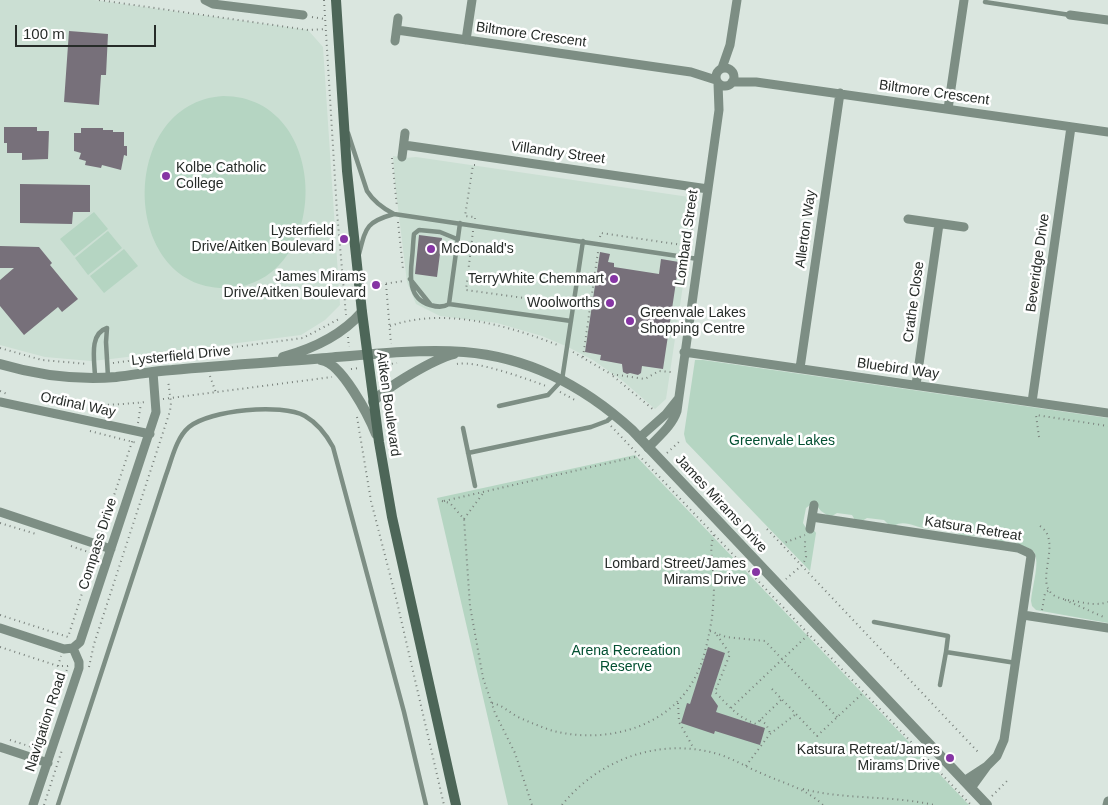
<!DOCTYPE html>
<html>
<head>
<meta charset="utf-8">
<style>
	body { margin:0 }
	#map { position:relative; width:1108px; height:805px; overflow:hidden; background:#dae6df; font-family:Arial,sans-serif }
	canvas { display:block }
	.scale { position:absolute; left:15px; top:25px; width:141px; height:22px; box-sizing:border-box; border:2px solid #272c29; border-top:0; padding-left:6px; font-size:15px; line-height:18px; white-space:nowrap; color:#272c29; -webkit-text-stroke:4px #fff; paint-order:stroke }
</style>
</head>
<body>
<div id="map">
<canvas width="1108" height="805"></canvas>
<div class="scale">100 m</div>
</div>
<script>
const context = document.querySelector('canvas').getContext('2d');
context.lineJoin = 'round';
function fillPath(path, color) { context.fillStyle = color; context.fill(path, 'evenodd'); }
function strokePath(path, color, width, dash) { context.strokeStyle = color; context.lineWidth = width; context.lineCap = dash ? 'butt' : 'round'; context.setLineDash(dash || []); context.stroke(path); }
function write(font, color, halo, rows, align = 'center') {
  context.font = font + ' Arial,sans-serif'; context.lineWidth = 5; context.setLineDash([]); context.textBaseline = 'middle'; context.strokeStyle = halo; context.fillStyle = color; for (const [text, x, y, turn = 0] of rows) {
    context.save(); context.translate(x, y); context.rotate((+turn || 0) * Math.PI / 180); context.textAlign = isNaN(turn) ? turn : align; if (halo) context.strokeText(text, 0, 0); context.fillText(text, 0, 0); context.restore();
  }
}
const built = new Path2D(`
	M0 0H94L308 30 323 47 340 305 325 320 301 335 111 359 91 361 45 357 0 345Z
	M393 156 405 158 416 157 696 198 666 399 655 409 623 381 593 360 568 347 542 336 497 323 440 316 416 304 407 282 395 183Z`);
const green = new Path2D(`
	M223 96C333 96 332 284 228 288 120 292 116 103 223 96Z
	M94 212 108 229 74 256 60 239Z
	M108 231 122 248 88 275 75 258Z
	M124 249 138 266 104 293 90 276Z
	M695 360H703L1108 418V623L1036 610 1032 606 1031 601C1032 588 1038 569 1036 558 1035 549 1029 548 1022 546 1017 544 1015 539 1008 540 1006 540 1004 543 1001 543 996 543 996 539 992 537 982 533 971 537 961 536L957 532 931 528C919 531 906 518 894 526L888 524 884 520 867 518 862 521 855 520 852 515 837 513 832 516 827 515 821 511 817 506 810 505 806 508 803 523 806 528 814 530 816 533 810 571 686 442 684 434Z
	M635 455 969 805H508L437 498Z`);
const building = new Path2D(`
	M69 31 108 34 106 75H101L99 105 64 102Z
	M4 127H37V131H49L48 159 22 160V153H7V143H4Z
	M81 128H103V130H113V132H124V146H127V156L124 155 121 170 102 165 101 168 85 165 86 161 79 159 81 153 74 151V133H81Z
	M20 184 90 185V212H73L72 224 20 223Z
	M419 235 442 238 437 277 415 274Z
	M0 246 39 247 52 263 50 265 78 299 62 312 58 307 24 335 0 306V280L14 268H0Z
	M600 252 610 254 608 262 614 263V267L659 274 661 259 679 262 663 369 642 366 641 373 638 375 630 373 627 374 623 372 622 364 600 360 601 355 585 352Z
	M708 647 725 653 711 696 718 706 716 712 765 728 760 745 715 731 714 734 681 723 687 703 690 704Z`);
const path = new Path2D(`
	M99 0 308 30 326 29
	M324 0 337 212 346 315
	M312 17 325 19
	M392 158 397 207
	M475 165H473L465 216 475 217V219
	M398 222 403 269
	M473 231 466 290 568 304
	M600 237 601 233 689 246 697 197H694
	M386 284 391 344
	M376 285 404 281
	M580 306 590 308
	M390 326C444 307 508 325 560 346
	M348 337 349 347
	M0 348 42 360 88 364
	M573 352 611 374 645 379 659 371 671 372
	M583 357 598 252
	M113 363 303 338 339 319
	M457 364C476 360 527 379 546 386
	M377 366 397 363
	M351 369 360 368
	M210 376 216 393
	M613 376 655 411
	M0 391 7 394
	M560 392 575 400
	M163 399 332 377
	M53 403C84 407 115 405 146 402
	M357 417 371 501 397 602 444 805
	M138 423 141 403
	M611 426 971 805
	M90 431 137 443
	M1039 437 1036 415 1108 426
	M667 453 681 440
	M442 501 450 503 464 519 470 606 483 678 495 713 515 753 532 805
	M444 501 639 456
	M464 519 484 492
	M0 523 36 534
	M1040 526C1064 542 1032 583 1055 596 1061 599 1068 600 1074 601 1086 603 1096 606 1108 602
	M767 529 979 753
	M100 537 133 439
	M781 544 805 535
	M71 546 100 556
	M786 579C792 573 808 563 806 554 805 547 804 545 806 538
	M1065 600 1106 618
	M1042 610 1045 593 1049 590
	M0 615 68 637 95 553
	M710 631 726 637 765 641 837 717
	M717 635 730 654 715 692C729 706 737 717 756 724L782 699
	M0 647 58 666H69
	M58 666 61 656
	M89 667 94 644 170 411 171 403 168 380
	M772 689 817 736 864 692
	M492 703C502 705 509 712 518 717 529 722 539 726 550 730 599 744 661 731 690 686 703 667 708 641 712 618 713 607 714 595 714 584 714 568 708 550 714 535
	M678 703 679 722 694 749
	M731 708 809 634
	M760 720 766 724 770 733
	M48 728 68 666
	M10 740 41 750
	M746 766 770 734 796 714
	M803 789C846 800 890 795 934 805
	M992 796 1007 781
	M44 805 62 750
	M562 805C599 759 660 737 718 754 734 759 748 768 763 774 785 784 805 788 823 805`);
const service = new Path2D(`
	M985 2 1070 15
	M348 133 367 191C374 202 382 208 394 214L698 259
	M460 223 449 304 571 321
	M359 254C366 227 366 222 394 214
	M410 279 430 304
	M449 304C443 308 437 307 430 305 408 299 410 276 412 258 413 250 413 242 414 234L419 230 440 232 457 239
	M107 328 106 342 108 377
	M95 378C95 362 88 334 107 328
	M499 406 548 395 562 380 583 241
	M463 428 475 486
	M468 453 591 427 607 421 614 415
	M874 622 948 636 946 652 1016 663
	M940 685 946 652
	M58 805 166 475C172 459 176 438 189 427 210 410 281 403 305 416 317 423 326 434 333 447L404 712 426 805`);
const minor = new Path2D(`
	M205 0 213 4 303 15
	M1070 15 1108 20
	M397 30 691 72 716 80
	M466 40 472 0
	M395 41 398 18
	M716 77a9 9 0 1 1 18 0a9 9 0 1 1-18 0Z
	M722 68 730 45 737 0
	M732 82H756L1108 132
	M948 109 964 0
	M404 145 708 189
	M402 157 405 133
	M908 219 964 227
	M684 352 1108 413
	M800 368 840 93
	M916 385 939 224
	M0 402 150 434
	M1032 402 1071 127
	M639 438 666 414 678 399
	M648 448C659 436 672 426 677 411L719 110 718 83
	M0 512 111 549
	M812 517 1018 548 1029 553 1031 556 1004 740 997 756 987 766 971 788
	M810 529 814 505
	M1023 615 1108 628
	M0 628 64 649 73 648 80 642 156 412 153 372
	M0 747 48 763
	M964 781 987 766
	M33 805 79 668V662L73 648
	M1107 805 1108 801`);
const tertiary = new Path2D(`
	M283 357C312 349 342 335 362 312
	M321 360C341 362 369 416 376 434
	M0 364C37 375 77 380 116 377 135 375 153 371 172 370 224 365 276 362 327 358 372 354 419 349 464 352 528 357 585 387 632 430L987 805
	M373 402C386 387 434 359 454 354`);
const secondary = new Path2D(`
	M336 0 347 171 362 312 379 442 392 517 456 805`);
const markers = [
	[166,176,5,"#8635a4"],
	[344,239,5,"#8635a4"],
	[431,249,5,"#8635a4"],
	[614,279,5,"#8635a4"],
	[376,285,5,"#8635a4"],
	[610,303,5,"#8635a4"],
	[630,321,5,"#8635a4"],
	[756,572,5,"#8635a4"],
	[950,758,5,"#8635a4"]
];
const streetNames = [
	["Biltmore Crescent",531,35,8],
	["Biltmore Crescent",934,93,8],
	["Villandry Street",558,153,8],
	["Allerton Way",806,229,-82],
	["Lombard Street",687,238,-82],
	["Beveridge Drive",1038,263,-82],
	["Crathe Close",914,302,-82],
	["Lysterfield Drive",181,356,-6],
	["Bluebird Way",898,369,8],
	["Aitken Boulevard",388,404,82],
	["Ordinal Way",78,405,12],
	["James Mirams Drive",721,504,47],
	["Katsura Retreat",973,529,9],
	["Compass Drive",98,544,-72],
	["Navigation Road",46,722,-72]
];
const poiNames = [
	["Kolbe Catholic",176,168,"left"],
	["College",176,184,"left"],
	["Lysterfield",334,231],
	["Drive/Aitken Boulevard",334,247],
	["McDonald's",441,249,"left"],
	["James Mirams",366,277],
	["Drive/Aitken Boulevard",366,293],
	["TerryWhite Chemmart",604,279],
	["Woolworths",600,303],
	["Greenvale Lakes",640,313,"left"],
	["Shopping Centre",640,329,"left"],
	["Lombard Street/James",746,564],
	["Mirams Drive",746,580],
	["Katsura Retreat/James",940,750],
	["Mirams Drive",940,766]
];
const parkNames = [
	["Greenvale Lakes",782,441],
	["Arena Recreation",626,651],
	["Reserve",626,667]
];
fillPath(built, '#cbdfd3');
fillPath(green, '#b5d5c2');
fillPath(building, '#77707a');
strokePath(path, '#79817c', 2, [1, 4]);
strokePath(service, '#7d8e84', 4.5);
strokePath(minor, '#7d8e84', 9);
strokePath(tertiary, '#7d8e84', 10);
strokePath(secondary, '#4d6658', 10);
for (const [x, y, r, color] of markers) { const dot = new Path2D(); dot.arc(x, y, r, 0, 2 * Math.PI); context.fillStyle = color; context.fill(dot); strokePath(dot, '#fff', 2); }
write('14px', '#272c29', '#fff', streetNames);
write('14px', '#272c29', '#fff', poiNames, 'right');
write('14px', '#035032', '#fff', parkNames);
</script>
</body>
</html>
